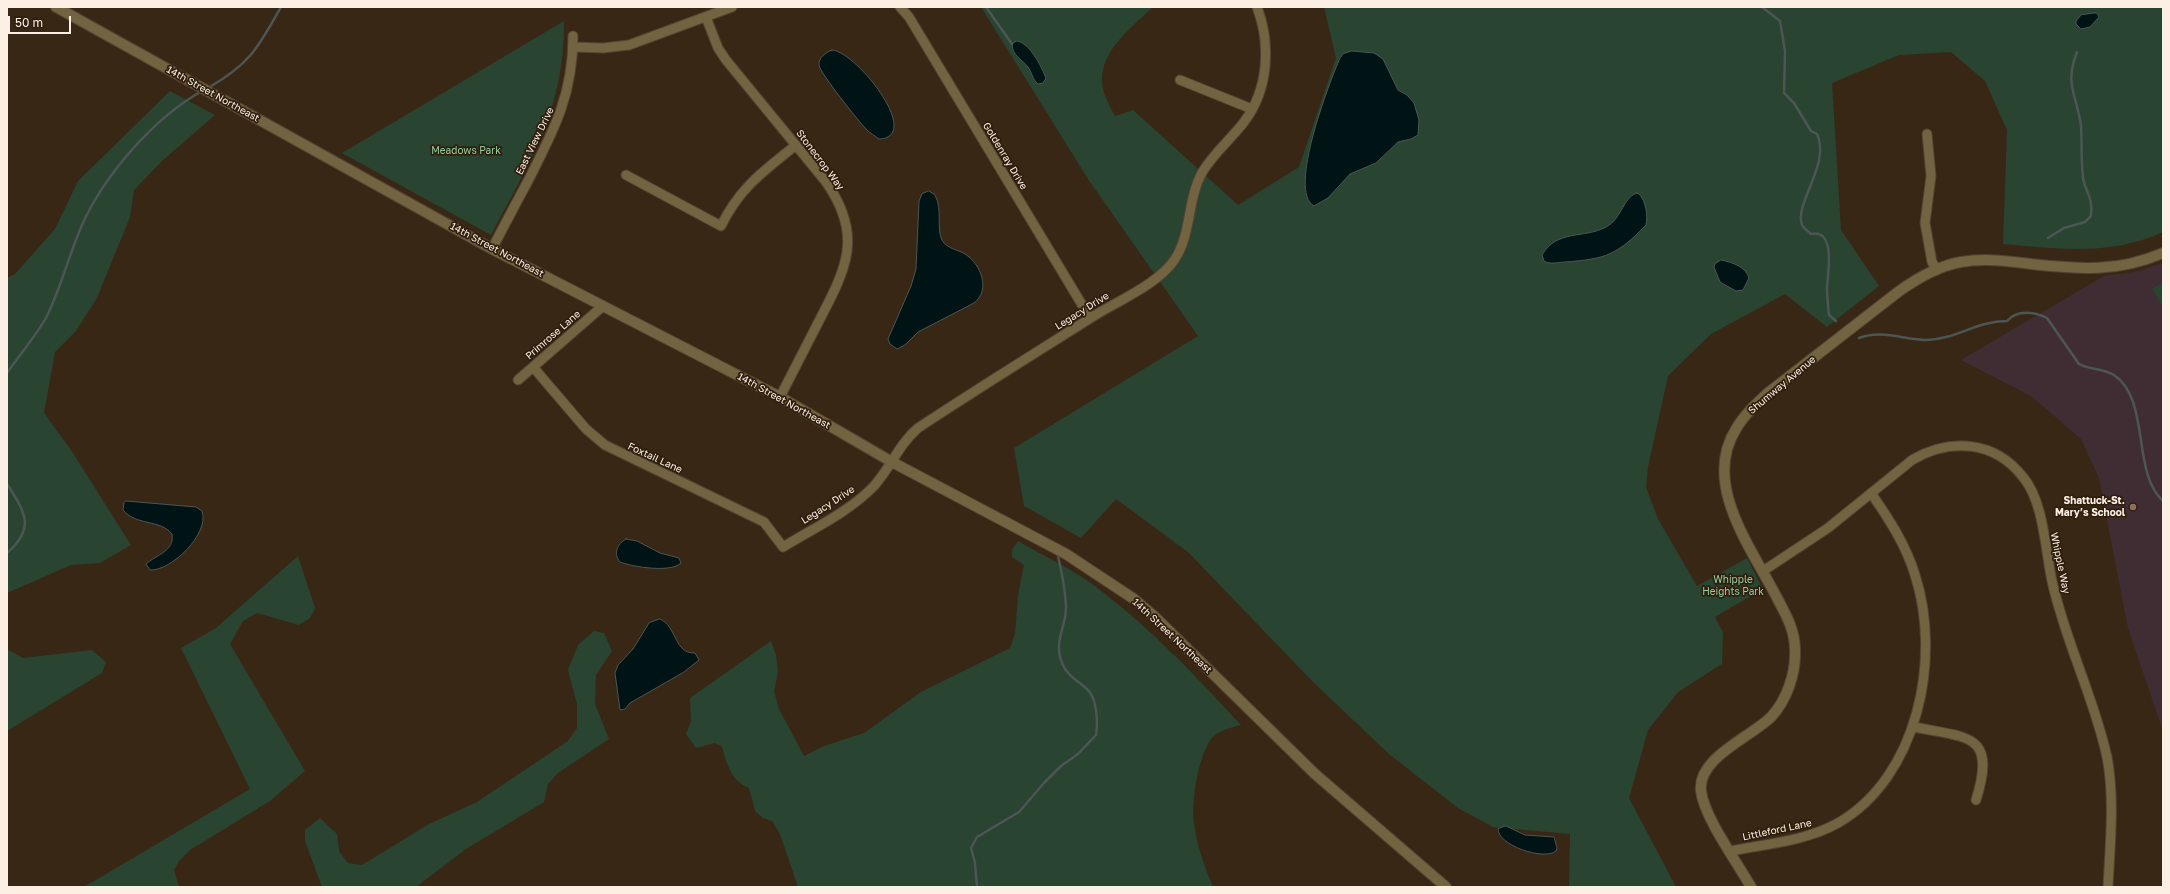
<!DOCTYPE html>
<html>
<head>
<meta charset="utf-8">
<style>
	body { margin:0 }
	#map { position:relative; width:2170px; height:894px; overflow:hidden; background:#392715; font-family:"Golos Text",sans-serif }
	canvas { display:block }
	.frame { position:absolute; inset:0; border:8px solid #fcf0e5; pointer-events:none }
	.scale { position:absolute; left:8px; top:16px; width:63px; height:18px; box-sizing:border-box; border:2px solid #fcf0e5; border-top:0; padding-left:5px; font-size:12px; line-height:14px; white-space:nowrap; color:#fcf0e5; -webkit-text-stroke:3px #2f1e0c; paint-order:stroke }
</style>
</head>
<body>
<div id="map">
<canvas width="2170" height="894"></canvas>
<div class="frame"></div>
<div class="scale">50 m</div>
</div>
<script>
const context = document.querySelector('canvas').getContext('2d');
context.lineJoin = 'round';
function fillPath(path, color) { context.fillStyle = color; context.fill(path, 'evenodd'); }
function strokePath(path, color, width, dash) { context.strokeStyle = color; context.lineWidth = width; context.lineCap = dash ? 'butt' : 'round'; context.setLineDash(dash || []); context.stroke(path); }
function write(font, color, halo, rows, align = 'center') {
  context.font = font + ' "Golos Text",sans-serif'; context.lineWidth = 3.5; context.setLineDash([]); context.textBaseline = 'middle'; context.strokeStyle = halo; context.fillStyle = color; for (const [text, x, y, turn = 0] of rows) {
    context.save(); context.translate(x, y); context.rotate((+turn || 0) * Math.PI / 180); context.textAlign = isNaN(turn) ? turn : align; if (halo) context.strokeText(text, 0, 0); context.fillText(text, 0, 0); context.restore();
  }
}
const education = new Path2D(`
	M2163 263V731L2128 628 2099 478 2081 439 2031 396 1961 360 2104 276 2134 272Z`);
const green = new Path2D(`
	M981 7H1153C1129 30 1093 56 1104 93 1107 101 1111 109 1115 116L1133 110 1238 205 1299 167 1336 58 1324 7H2163V232C2111 256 2058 249 2003 244L2007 130 1985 81 1951 52 1899 55 1832 83 1841 230 1879 286 1827 327 1785 294 1711 334 1668 376 1648 467 1646 487 1658 519 1697 586 1747 558 1763 589 1715 617 1723 632 1722 664 1678 692 1648 730 1629 798 1676 887H1569L1570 834 1493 827 1458 808 1389 754 1313 682 1188 552 1116 499 1081 538 1024 506 1014 448 1198 336 1088 179Z
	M564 21C565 108 530 161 491 235L342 153Z
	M170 91 215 115 162 161 134 190 130 217 97 298 76 331 55 352 44 413 71 450 131 545 100 563 71 565 7 593V278L15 274 55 229 78 181Z
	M2163 282V307L2152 289Z
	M1018 541C1040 554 1064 565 1085 579 1143 620 1193 673 1241 725 1230 728 1218 730 1211 739 1198 758 1191 801 1194 823 1197 845 1204 866 1213 887H798L780 834 772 821 763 818 755 811 749 788C731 781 727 764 722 747L715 743 696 748 686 734 691 721 690 698 771 641 776 655 778 672 774 691 779 709 804 756 824 746 864 733 921 692 1010 648 1015 634 1018 595 1024 565 1012 557V550Z
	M298 556 315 608 310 618 299 625 257 613 243 621 230 644 305 771 270 801 190 850 179 861 174 870 179 887H84L250 789 181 648 216 628Z
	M594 631 604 633 612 651 596 675 595 704 609 739 558 773 548 784 544 802 466 849 416 887H322L305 841V830L320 818 337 834 339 851 348 863 362 865 429 824 477 802 568 741 577 728V704L568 670 578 645Z
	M7 649 23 658 92 650 106 662 102 673 7 731Z`);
const water = new Path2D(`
	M2094 13H2097L2099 17 2090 27 2081 29 2076 24V21L2081 15Z
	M1017 41C1030 43 1041 66 1046 78L1043 83 1038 84C1032 79 1032 72 1028 67 1022 59 1012 56 1012 44Z
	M832 50C856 51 924 137 879 139 875 136 870 133 867 130 859 122 820 73 819 65 818 58 826 52 832 50Z
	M1352 51 1374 53 1383 59 1398 90 1407 95 1414 103 1419 120 1418 135 1411 139 1398 142 1376 163 1350 174 1328 198 1314 206C1287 191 1330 81 1340 58L1343 54Z
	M929 191 935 195C943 210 936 228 942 240 947 249 957 249 965 254 981 264 991 290 974 303L918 332 905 345 897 349 890 344 888 339 911 286 916 269 919 201 922 194Z
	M1636 193 1639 194C1646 201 1648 216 1646 225 1617 255 1606 259 1565 262 1559 262 1550 265 1544 261L1542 255C1557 229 1584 239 1606 227 1621 220 1623 198 1636 193Z
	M1721 260C1732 262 1746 267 1749 278L1743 290 1736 291 1720 282 1714 267 1715 264Z
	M126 501 196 507 202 511C210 534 171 571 150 570L146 564C156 555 175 551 172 534 160 519 136 526 123 510L124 503Z
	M626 539 637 541 660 553 679 558 681 563C671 573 633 567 620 562 613 554 617 544 626 539Z
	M660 619C677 626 674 654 695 653L699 660 684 672 630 703 625 709 620 710 615 673 618 665 633 649 649 623Z
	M1506 826 1525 835 1554 837 1557 848 1556 851C1544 861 1497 845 1498 829Z`);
const stream = new Path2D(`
	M986 7 1012 44
	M1762 7 1780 21 1785 51 1784 93 1794 103 1811 131 1817 134C1831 164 1794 203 1802 225 1804 229 1808 231 1811 234 1836 228 1828 274 1827 287 1827 296 1828 306 1829 315L1836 321
	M208 88C250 64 258 48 281 7
	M2048 238 2064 228 2085 222 2091 216C2093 196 2086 194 2083 178 2081 161 2082 144 2081 126 2077 95 2064 85 2077 52
	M1859 338C1882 329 1904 340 1927 340 1957 339 1976 321 2007 321 2017 309 2035 312 2047 318L2079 364C2090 370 2103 368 2114 375 2151 400 2131 472 2163 501
	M7 373C20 354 36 336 47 316 61 287 69 255 82 225 105 174 154 118 202 91
	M7 484C25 512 36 528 7 553
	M977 887 975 863 971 848 977 837 1019 812 1044 783 1061 766 1078 754 1096 735C1098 722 1097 698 1087 689 1077 680 1067 676 1062 663 1053 640 1067 625 1066 606 1065 586 1062 572 1057 552`);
const minor = new Path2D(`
	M900 7 909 17 1090 318
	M706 17 718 48 726 60 826 182C864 236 846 269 819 321 806 346 793 372 780 397
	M573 47 603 48 629 45 732 7
	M1180 80 1252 109
	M1927 134 1931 176 1925 223 1932 262 1937 270
	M626 175 721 226C740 187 764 171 796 145
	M492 249C504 226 516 203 528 181 554 130 573 95 573 36
	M533 367 586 429 605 445 764 522 783 547C814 528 849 512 874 486 891 467 899 444 918 428 974 391 1032 355 1089 319 1115 302 1158 285 1175 259 1192 233 1187 198 1203 171 1214 153 1231 139 1244 122 1269 89 1271 44 1257 7
	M518 380 603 306
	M1763 571 1828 528 1912 460C1950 438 1994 440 2023 477 2044 502 2045 549 2052 581 2065 641 2094 697 2107 757 2115 799 2110 844 2108 887
	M1914 727C1968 738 1997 733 1976 800
	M1730 851C1766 844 1806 841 1838 823 1918 777 1942 658 1915 575 1906 545 1889 519 1871 493`);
const tertiary = new Path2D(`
	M56 7 492 249 780 397 892 462 1066 554 1134 599 1155 617 1315 774 1446 887
	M1751 887C1737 862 1704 817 1701 791 1697 758 1751 737 1771 717 1787 700 1796 673 1795 650 1795 629 1785 613 1775 594 1750 546 1702 483 1736 429 1744 415 1756 404 1768 393L1898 292C1916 279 1938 266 1961 262 1984 258 2008 261 2031 264 2080 269 2116 273 2163 253`);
const markers = [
	[2133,507,4,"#8d6e63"]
];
const streetNames = [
	["14th Street Northeast",213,94,29],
	["East View Drive",535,141,-64],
	["Goldenray Drive",1005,156,59],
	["Stonecrop Way",820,160,53],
	["14th Street Northeast",497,250,28],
	["Legacy Drive",1082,311,-32],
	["Primrose Lane",553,335,-41],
	["Shumway Avenue",1782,385,-40],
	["14th Street Northeast",784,401,29],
	["Foxtail Lane",655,458,25],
	["Legacy Drive",828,505,-33],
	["Whipple Way",2060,563,78],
	["14th Street Northeast",1172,636,43],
	["Littleford Lane",1777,830,-12]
];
const parkNames = [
	["Meadows Park",466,151],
	["Whipple",1733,580],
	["Heights Park",1733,592]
];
const poiNames = [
	["Shattuck-St.",2125,501],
	["Mary’s School",2125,513]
];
fillPath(education, '#402d34');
fillPath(green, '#294431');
fillPath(water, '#001416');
strokePath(water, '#4c5654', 1);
strokePath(stream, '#4c5654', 2.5);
strokePath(minor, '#544332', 11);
strokePath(tertiary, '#544332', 12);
strokePath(minor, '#726341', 9);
strokePath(tertiary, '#726341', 10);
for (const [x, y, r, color] of markers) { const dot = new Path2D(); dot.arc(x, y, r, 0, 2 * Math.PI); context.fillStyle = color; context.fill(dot); strokePath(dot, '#2f1e0c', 1.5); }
write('10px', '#fcf0e5', '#2f1e0c', streetNames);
write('10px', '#92d0a4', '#2f1e0c', parkNames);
write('bold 10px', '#fcf0e5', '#2f1e0c', poiNames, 'right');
</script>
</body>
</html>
